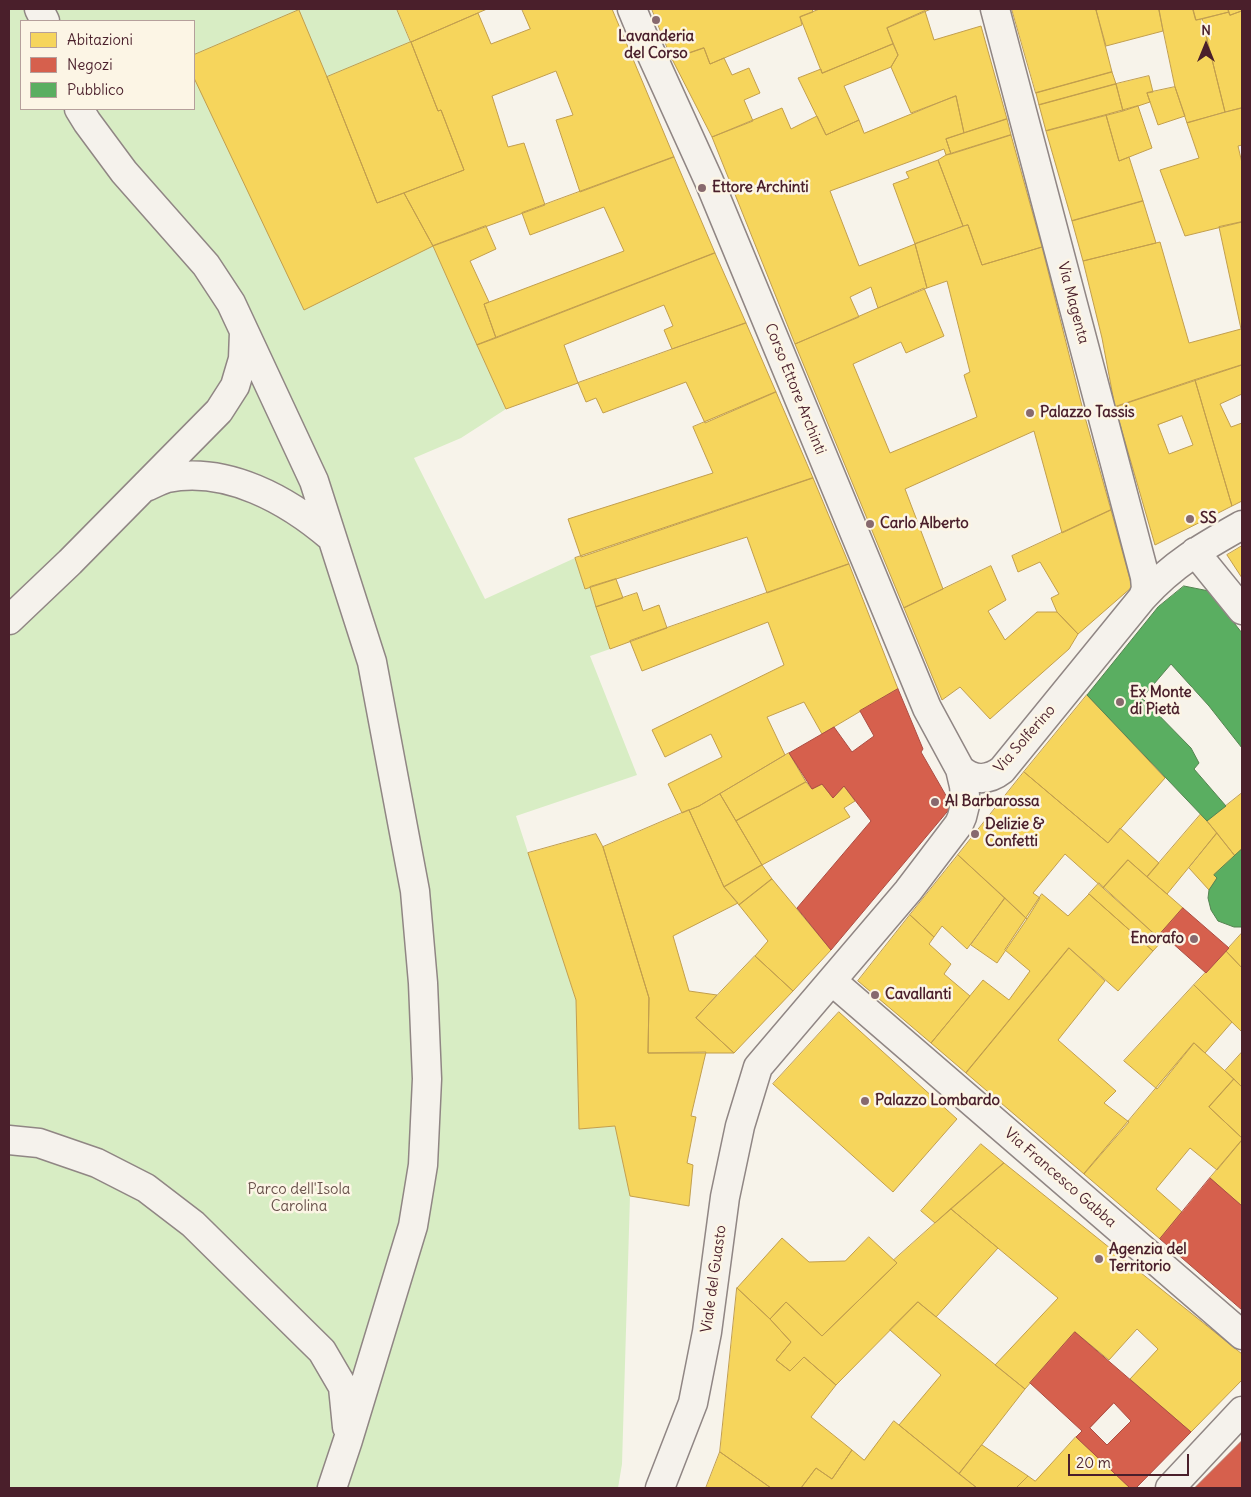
<!DOCTYPE html>
<html>
<head>
<meta charset="utf-8">
<style>
	body { margin:0 }
	#map { position:relative; width:1251px; height:1497px; overflow:hidden; background:#f7f3ea; font-family:Delius,sans-serif }
	canvas { display:block }
	.frame { position:absolute; inset:0; border:10px solid #4a1f2b; pointer-events:none }
	.legend { position:absolute; left:20px; top:20px; width:175px; height:90px; box-sizing:border-box; background:#fcf5e5; border:1px solid #b59f9b; margin:0; padding:6px 9px; list-style:none; font-size:15px; color:#4a1f2b }
	.legend li { display:flex; align-items:center; gap:10px; height:25px }
	.legend b { width:25px; border:1px solid #b59f9b }
	.north { position:absolute; left:1181px; top:20px; width:50px; height:50px; -webkit-text-stroke:4px #fcf5e5; paint-order:stroke; rotate:0deg; font-size:14px; font-weight:700; line-height:20px; text-align:center; color:#4a1f2b }
	.north::after { content:''; display:block; margin:auto; width:18px; height:22px; background:#4a1f2b; clip-path:polygon(50% 0,100% 100%,50% 72%,0 100%) }
	.scale { position:absolute; left:1068px; top:1454px; width:121px; height:22px; box-sizing:border-box; border:2px solid #4a1f2b; border-top:0; padding-left:6px; font-size:15px; line-height:18px; white-space:nowrap; color:#4a1f2b; -webkit-text-stroke:4px #fcf5e5; paint-order:stroke }
</style>
</head>
<body>
<div id="map">
<canvas width="1251" height="1497"></canvas>
<div class="frame"></div>
<ul class="legend">
<li><b style="height:14px;background:#f6d55c"></b>Abitazioni</li>
<li><b style="height:14px;background:#d6604d"></b>Negozi</li>
<li><b style="height:14px;background:#5aae61"></b>Pubblico</li>
</ul>
<div class="north">N</div>
<div class="scale">20 m</div>
</div>
<script>
const context = document.querySelector('canvas').getContext('2d');
context.lineJoin = 'round';
function fillPath(path, color) { context.fillStyle = color; context.fill(path, 'evenodd'); }
function strokePath(path, color, width, dash) { context.strokeStyle = color; context.lineWidth = width; context.lineCap = dash ? 'butt' : 'round'; context.setLineDash(dash || []); context.stroke(path); }
function write(font, color, halo, rows, align = 'center') {
  context.font = font + ' Delius,sans-serif'; context.lineWidth = 5; context.setLineDash([]); context.textBaseline = 'middle'; context.strokeStyle = halo; context.fillStyle = color; for (const [text, x, y, turn = 0] of rows) {
    context.save(); context.translate(x, y); context.rotate((+turn || 0) * Math.PI / 180); context.textAlign = isNaN(turn) ? turn : align; if (halo) context.strokeText(text, 0, 0); context.fillText(text, 0, 0); context.restore();
  }
}
const green = new Path2D(`
	M9 9H397L438 111 441 110 464 170 433 246 506 409 461 438 414 458 485 599 575 558 585 588 590 587 610 649 590 656 637 775 516 816 576 1000 579 1129 615 1126 630 1196 622 1464 618 1488H9ZM21 21H194V109H21Z`);
const homes = new Path2D(`
	M397 9H487L411 42Z
	M522 9H612L674 157 580 192 556 120 573 115 556 71 492 96 508 147 524 143 545 205 433 246 404 193 464 170 441 110 438 111 411 42 478 13 491 44 530 29Z
	M652 9H812L813 12 800 17 802 25 710 64 704 48 672 59Z
	M820 9H931L887 28 893 44 822 73 800 17Z
	M1012 9H1100L1096 10 1112 72 1036 93Z
	M1100 9H1159L1163 31 1106 46 1096 10Z
	M1159 9H1193L1196 20 1202 19 1225 112 1187 123 1175 87Z
	M1193 9H1228L1229 12 1196 20Z
	M1228 9H1242V11L1230 15Z
	M299 10 327 77 377 203 404 193 433 246 304 310 194 78V55Z
	M925 11 934 40 981 26 1007 119 964 133 956 96 911 113 891 67 898 55 887 28Z
	M1242 11V108L1225 112 1202 19 1229 12 1230 15Z
	M411 42 438 111 441 110 464 170 377 203 327 77Z
	M893 44 898 55 891 67 844 86 859 120 826 135 798 78 821 69 822 73Z
	M704 48 710 64 724 58 732 75 749 68 760 93 744 100 753 121 712 137 672 59Z
	M1112 72 1116 84 1039 105 1036 93Z
	M1149 76 1153 92 1147 93 1150 102 1123 111 1116 84Z
	M1116 84 1123 111 1046 131 1039 105Z
	M1175 87 1185 116 1158 125 1147 93Z
	M956 96 964 133 946 139 951 154 946 155 944 149 830 191 859 266 915 244 893 184 909 178 906 172 938 160 963 226 915 244 927 288 878 308 871 287 850 297 859 317 795 344 712 137 782 108 791 129 817 116 826 135 859 120 864 133Z
	M1138 106 1152 148 1119 161 1106 115Z
	M1242 108V145L1238 146 1242 163V222L1185 236 1160 170 1199 158 1187 123Z
	M1106 115 1119 161 1129 157 1143 201 1072 221 1046 131Z
	M1007 119 1011 135 951 154 946 139Z
	M1011 135 1042 247 982 265 968 225 963 226 938 160 946 155Z
	M674 157 715 253 496 338 484 304 624 251 604 207 530 235 522 213Z
	M1143 201 1156 243 1083 261 1072 221Z
	M1242 222V365L1115 407 1102 338 1083 261 1160 242 1189 343 1241 329 1219 227Z
	M968 225 982 265 1042 247 1083 410 1111 510 1062 533 1034 431 905 489 943 589 904 608 795 344 924 288 944 336 906 353 901 342 853 364 890 453 977 417 964 375 970 372 947 281 927 288 915 244Z
	M486 226 496 249 470 261 489 302 484 304 496 338 477 345 433 246Z
	M715 253 746 323 672 349 664 330 673 326 664 305 564 345 578 383 506 409 477 345Z
	M746 323 776 392 705 423 686 382 603 413 596 398 586 402 578 383Z
	M1242 365V394L1220 404 1231 427 1242 423V501L1232 506 1195 380Z
	M1195 380 1232 506 1155 545 1115 407ZM1182 416 1193 445 1169 454 1158 425Z
	M776 392 813 478 581 557 568 519 713 473 693 427Z
	M813 478 849 564 767 593 747 537 585 589 575 558Z
	M1111 510 1132 587 1078 634 1057 612 1051 598 1059 594 1040 562 1018 572 1012 556Z
	M1242 546V578L1227 555Z
	M849 564 898 689 822 734 804 702 767 717 785 755 699 806 682 813 668 784 722 757 711 734 665 757 652 730 784 665 768 622 642 671 630 641Z
	M991 566 1006 600 988 611 1005 640 1037 612H1057L1078 634 1069 649 990 719 960 687 942 700 904 608Z
	M616 579 623 598 596 607 590 587Z
	M637 593 643 611 659 605 667 628 610 649 596 607Z
	M1087 695 1165 778 1108 843 1024 772Z
	M789 753 806 782 736 821 720 794Z
	M1024 772 1108 843 1120 828 1159 863 1147 877 1128 860 1103 888 1065 854 1033 893 1040 898 1027 919 958 855Z
	M806 782 812 789 822 784 833 798 844 786 855 801 844 808 850 817 762 865 736 821Z
	M1242 793V849L1235 856 1207 821Z
	M720 794 762 865 724 887 689 810 699 806Z
	M689 810 724 887 738 903 673 936 689 991 717 995 696 1018 734 1053H648L649 998 603 847Z
	M1201 814 1217 833 1167 894 1147 877Z
	M1217 833 1235 856 1214 875 1217 878 1209 890 1189 868Z
	M596 834 603 847 649 998 648 1053 706 1052 691 1116 696 1117 687 1163 693 1165 689 1206 630 1196 615 1126 579 1129 576 1000 528 853Z
	M958 855 1005 898 967 949 942 926 934 937 910 915Z
	M1128 860 1183 908 1161 933 1166 936 1162 941 1103 888Z
	M762 865 772 879 739 905 724 887Z
	M772 879 831 950 793 991 755 956 768 941 739 905Z
	M1099 883 1162 941 1153 951 1089 894Z
	M1042 894 1068 916 1089 894 1153 951 1118 991 1069 948 966 1073 931 1043 983 980 1009 1000 1030 971 1005 950Z
	M1005 898 1027 919 997 963 971 945Z
	M910 915 934 937 929 944 951 964 944 974 970 996 931 1043 858 981Z
	M1242 933V968L1226 951Z
	M1069 948 1105 981 1058 1040 1116 1091 1104 1103 1129 1122 1084 1174 966 1073Z
	M1226 951 1242 968V1032L1194 985Z
	M755 956 793 991 734 1053 696 1018Z
	M1194 985 1232 1022 1205 1053 1194 1043 1157 1089 1124 1061Z
	M839 1012 957 1119 893 1192 773 1084Z
	M1194 1043 1234 1079 1209 1107 1242 1138V1140L1217 1170 1190 1148 1156 1189 1182 1212 1160 1239 1084 1174Z
	M1242 1052V1087L1225 1071Z
	M1234 1079 1242 1087V1138L1209 1107Z
	M1242 1140V1206L1210 1178Z
	M981 1144 1004 1163 935 1223 921 1211Z
	M1004 1163 1242 1354V1380L1191 1432 1130 1379 1158 1349 1137 1329 1109 1360 1075 1332 1025 1389 995 1365 1058 1298 951 1209Z
	M951 1209 998 1248 936 1317 918 1302 836 1385 804 1357 790 1371 776 1360 791 1342 770 1319 786 1302 822 1336 897 1263 894 1260Z
	M869 1237 897 1263 822 1336 786 1302 770 1319 737 1288 782 1238 809 1262 845 1261Z
	M737 1288 770 1319 791 1342 776 1360 790 1371 804 1357 836 1385 811 1417 852 1450 832 1479 816 1468 801 1488H771L720 1452Z
	M918 1302 1025 1389 959 1474 899 1425 941 1375 890 1330Z
	M894 1421 977 1488H801L816 1468 832 1479 852 1450 864 1460Z
	M1076 1437 1130 1488H1016L1028 1476 1035 1481Z
	M982 1445 1028 1476 1016 1488H977L959 1474Z
	M720 1452 771 1488H706Z`);
const shops = new Path2D(`
	M898 689 923 749 921 752 952 806 831 950 797 908 871 821 844 786 833 798 822 784 812 789 789 753 834 727 852 752 874 736 860 711Z
	M1183 908 1229 948 1206 973 1161 933Z
	M1210 1178 1242 1206V1310L1160 1239Z
	M1075 1332 1191 1432 1136 1488H1130L1076 1437 1082 1431 1030 1383ZM1114 1403 1131 1421 1107 1445 1090 1428Z
	M1242 1441V1488H1195Z`);
const public = new Path2D(`
	M1184 586 1209 591 1242 633V748L1209 706 1171 664 1142 698 1191 748 1199 763 1194 769 1226 806 1207 821 1087 695 1158 607Z
	M1242 849V927H1234L1218 921 1211 910 1208 898 1209 890 1217 878 1214 875Z`);
const minor = new Path2D(`
	M39 9 45 21
	M632 9 644 38 709 181 927 708 960 769 964 786 965 796V805L962 817 959 824 908 891 758 1067 740 1126 725 1197 707 1332 693 1403 660 1488
	M995 9 1145 577 1146 589 1143 597
	M79 109 87 122 124 172 206 265 231 303 314 481 372 662 415 891 423 983 427 1079 423 1165 413 1226 348 1440 332 1488
	M146 487C153 484 160 480 167 478 227 466 288 500 332 538
	M1195 552 1242 610
	M9 620 70 562 219 411 235 386 243 359 244 332
	M960 769C973 781 988 781 1002 770L1143 597C1174 563 1203 547 1242 525
	M832 981 1242 1335
	M9 1140 39 1143 97 1163 146 1188 193 1224 322 1351 343 1387 347 1427
	M1170 1488 1242 1411`);
const markers = [
	[656,20,5,"#87696e"],
	[702,188,5,"#87696e"],
	[1030,413,5,"#87696e"],
	[1190,519,5,"#87696e"],
	[870,524,5,"#87696e"],
	[1120,702,5,"#87696e"],
	[935,802,5,"#87696e"],
	[975,834,5,"#87696e"],
	[1194,939,5,"#87696e"],
	[875,995,5,"#87696e"],
	[865,1101,5,"#87696e"],
	[1099,1259,5,"#87696e"]
];
const poiNames = [
	["Lavanderia",656,37,"center"],
	["del Corso",656,54,"center"],
	["Ettore Archinti",712,188],
	["Palazzo Tassis",1040,413],
	["SS",1200,519],
	["Carlo Alberto",880,524],
	["Ex Monte",1130,693],
	["di Pietà",1130,710],
	["Al Barbarossa",945,802],
	["Delizie &",985,825],
	["Confetti",985,842],
	["Enorafo",1184,939,"right"],
	["Cavallanti",885,995],
	["Palazzo Lombardo",875,1101],
	["Agenzia del",1109,1250],
	["Territorio",1109,1267]
];
const streetNames = [
	["Via Magenta",1073,303,75],
	["Corso Ettore Archinti",795,389,68],
	["Via Solferino",1025,739,-49],
	["Via Francesco Gabba",1060,1178,41],
	["Viale del Guasto",714,1279,-82]
];
const parkNames = [
	["Parco dell'Isola",299,1190],
	["Carolina",299,1207]
];
fillPath(green, '#d8edc4');
fillPath(homes, '#f6d55c');
strokePath(homes, '#c29e4d', 1);
fillPath(shops, '#d6604d');
strokePath(shops, '#ac4c43', 1);
fillPath(public, '#5aae61');
strokePath(public, '#558351', 1);
strokePath(minor, '#908684', 31);
strokePath(minor, '#f5f2ec', 28);
for (const [x, y, r, color] of markers) { const dot = new Path2D(); dot.arc(x, y, r, 0, 2 * Math.PI); context.fillStyle = color; context.fill(dot); strokePath(dot, '#fcf5e5', 2); }
write('bold 15px', '#4a1f2b', '#fcf5e5', poiNames, 'left');
write('15px', '#4a1f2b', '#fcf5e5', streetNames);
write('15px', '#67514a', '#fcf5e5', parkNames);
</script>
</body>
</html>
